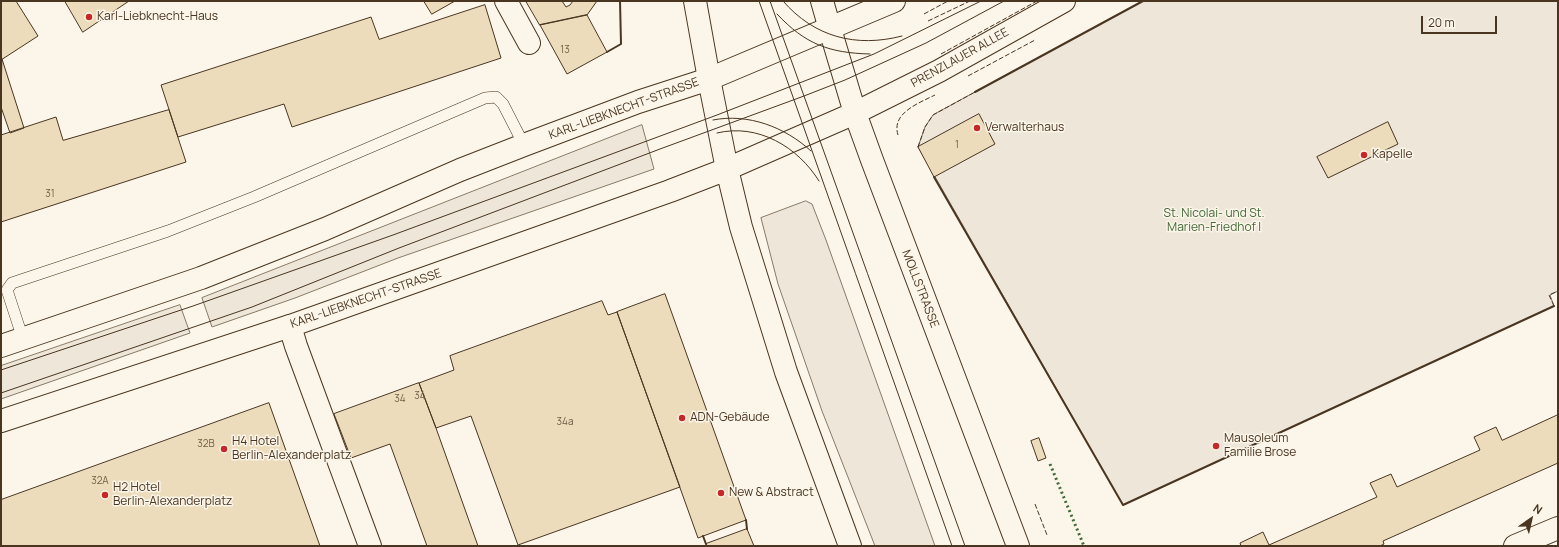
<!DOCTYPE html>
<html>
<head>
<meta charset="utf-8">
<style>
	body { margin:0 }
	#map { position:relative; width:1559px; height:547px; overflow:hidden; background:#fbf6e9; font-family:Manrope,sans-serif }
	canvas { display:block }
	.frame { position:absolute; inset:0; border:2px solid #4a3520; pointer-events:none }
	.north { position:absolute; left:1511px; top:499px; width:40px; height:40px; -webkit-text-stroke:3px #fbf6e9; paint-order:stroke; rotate:34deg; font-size:11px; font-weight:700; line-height:16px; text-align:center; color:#4a3520 }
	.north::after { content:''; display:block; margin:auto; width:14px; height:18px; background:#4a3520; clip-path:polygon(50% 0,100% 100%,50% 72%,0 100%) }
	.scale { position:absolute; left:1421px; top:16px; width:76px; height:18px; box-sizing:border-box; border:2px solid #4a3520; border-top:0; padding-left:5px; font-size:12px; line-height:14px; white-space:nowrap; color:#4a3520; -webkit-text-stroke:3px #fbf6e9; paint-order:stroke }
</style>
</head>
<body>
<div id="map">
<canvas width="1559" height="547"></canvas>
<div class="frame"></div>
<div class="north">N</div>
<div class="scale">20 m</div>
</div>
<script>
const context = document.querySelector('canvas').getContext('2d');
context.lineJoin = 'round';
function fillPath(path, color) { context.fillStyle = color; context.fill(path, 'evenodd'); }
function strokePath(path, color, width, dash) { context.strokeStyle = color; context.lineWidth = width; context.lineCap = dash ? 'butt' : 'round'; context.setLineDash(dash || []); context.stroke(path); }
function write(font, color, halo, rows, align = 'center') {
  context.font = font + ' Manrope,sans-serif'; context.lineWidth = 3; context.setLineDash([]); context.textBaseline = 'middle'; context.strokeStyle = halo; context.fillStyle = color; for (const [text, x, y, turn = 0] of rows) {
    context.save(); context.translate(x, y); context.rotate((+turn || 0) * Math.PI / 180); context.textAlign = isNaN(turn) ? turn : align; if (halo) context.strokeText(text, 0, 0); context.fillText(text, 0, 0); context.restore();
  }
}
const green = new Path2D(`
	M1143 1H1558V291L1550 295 1554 306 1123 505 918 147 925 127 933 115Z
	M642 125 654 169 398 258 295 298 212 327 202 298Z
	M806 201 812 204 826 240 935 546H875L822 411 778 284 761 218Z
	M180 305 190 333 1 399V366Z`);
const building = new Path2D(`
	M1 1H16L38 36 1 60Z
	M65 1H129L83 32Z
	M424 1H455L432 14Z
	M526 1H562L566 7 570 5 573 1H597L587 15 540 25Z
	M485 5 501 58 292 127 284 104 178 137 161 85 371 17 379 39Z
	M587 15 607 52 567 74 540 25Z
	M2 59 24 128 10 133 1 107Z
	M169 110 186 162 1 222V135L56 117 63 140Z
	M979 114 995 144 934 177 918 147Z
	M1388 122 1398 144 1328 178 1317 157Z
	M665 294 746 520 698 538 617 312Z
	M602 301 608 315 617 312 680 487 518 545 471 416 436 428 419 383 454 370 450 356Z
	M419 383 436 428 478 546H427L390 444 351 458 334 414Z
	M269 403 320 546H1V500Z
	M1558 415V463L1383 541 1384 544 1380 546H1241L1240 543 1263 532 1269 545 1377 497 1370 483 1391 474 1397 487 1480 450 1474 437 1496 427 1502 440Z
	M1039 438 1046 458 1038 461 1031 441Z
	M747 529 754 546H707L706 544Z`);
const service = new Path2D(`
	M23 339 7 290 12 283 168 231 254 197 485 98 496 97 503 104 524 145`);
const minor = new Path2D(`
	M506 1 529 43
	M290 326 296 346 370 546
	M1515 546 1558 528`);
const secondary = new Path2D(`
	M695 1 709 79
	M822 1 830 29`);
const primary = new Path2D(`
	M830 29 855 113 872 160 1018 546
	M709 79 727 169 741 227 786 372 850 546
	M1 346 201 278 325 229 460 170 524 145 638 102 709 79 894 1
	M1 421 290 326 670 191 727 169 855 113 939 71 1064 1`);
const tram = new Path2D(`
	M759 1 952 546
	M770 1 965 546
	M783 1C814 37 856 48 902 36
	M777 14C805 44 829 53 870 54
	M713 120C748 113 785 127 811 151
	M717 133C758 123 798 147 819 181
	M1 370 193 306 393 235 717 115 874 54 981 1
	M1 393 252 307 399 248 660 149 804 96 845 80 926 43 1004 1`);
const hedge = new Path2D(`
	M1050 464 1084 546`);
const fence = new Path2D(`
	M924 14 948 1
	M928 21 970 1
	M941 54 1037 1
	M968 76 1035 40
	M898 135C891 113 919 103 935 95
	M918 147 925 127 933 115 975 92
	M1554 306 1549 295 1558 291
	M1035 504 1047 535`);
const wall = new Path2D(`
	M607 52 621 44 620 1
	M975 92 1143 1
	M934 177 1123 505 1554 306
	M746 520 747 529
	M703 536 706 544`);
const markers = [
	[89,17,4,"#c62828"],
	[977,128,4,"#c62828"],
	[1364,155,4,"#c62828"],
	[682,418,4,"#c62828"],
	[1216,446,4,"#c62828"],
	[224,449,4,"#c62828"],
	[721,493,4,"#c62828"],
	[105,495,4,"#c62828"]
];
const numberNames = [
	["13",565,50],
	["1",957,145],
	["31",50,194],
	["34",420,396],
	["34",400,399],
	["34a",565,422],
	["32B",206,444],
	["32A",100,481]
];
const poiNames = [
	["Karl-Liebknecht-Haus",97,17],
	["Verwalterhaus",985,128],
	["Kapelle",1372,155],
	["ADN-Gebäude",690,418],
	["Mausoleum",1224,439],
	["Familie Brose",1224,453],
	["H4 Hotel",232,442],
	["Berlin-Alexanderplatz",232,456],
	["H2 Hotel",113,488],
	["Berlin-Alexanderplatz",113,502],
	["New & Abstract",729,493]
];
const streetNames = [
	["PRENZLAUER ALLEE",960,58,-29],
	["KARL-LIEBKNECHT-STRASSE",624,109,-20],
	["MOLLSTRASSE",920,289,69],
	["KARL-LIEBKNECHT-STRASSE",366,299,-19]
];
const parkNames = [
	["St. Nicolai- und St.",1214,214],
	["Marien-Friedhof I",1214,228]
];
fillPath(green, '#ede6d9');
strokePath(green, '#887966', 1);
fillPath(building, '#ecdcbc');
strokePath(building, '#4a3520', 1);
strokePath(service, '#4a3520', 12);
strokePath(minor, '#4a3520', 24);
strokePath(secondary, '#4a3520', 24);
strokePath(primary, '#4a3520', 24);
strokePath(service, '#fbf6e9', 11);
strokePath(minor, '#fbf6e9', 22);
strokePath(secondary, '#fbf6e9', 22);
strokePath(primary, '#fbf6e9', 22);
strokePath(tram, '#4a3520', 1);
strokePath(hedge, '#436837', 3, [2, 3]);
strokePath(fence, '#4a3520', 1, [5, 2]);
strokePath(wall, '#4a3520', 2);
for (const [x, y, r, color] of markers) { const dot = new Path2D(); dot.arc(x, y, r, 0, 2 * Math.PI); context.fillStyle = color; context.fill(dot); strokePath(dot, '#fbf6e9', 1.5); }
write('10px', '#725f47', null, numberNames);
write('12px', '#4a3520', '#fbf6e9', poiNames, 'left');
write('12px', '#4a3520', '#fbf6e9', streetNames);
write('12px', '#436837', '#fbf6e9', parkNames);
</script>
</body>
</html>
